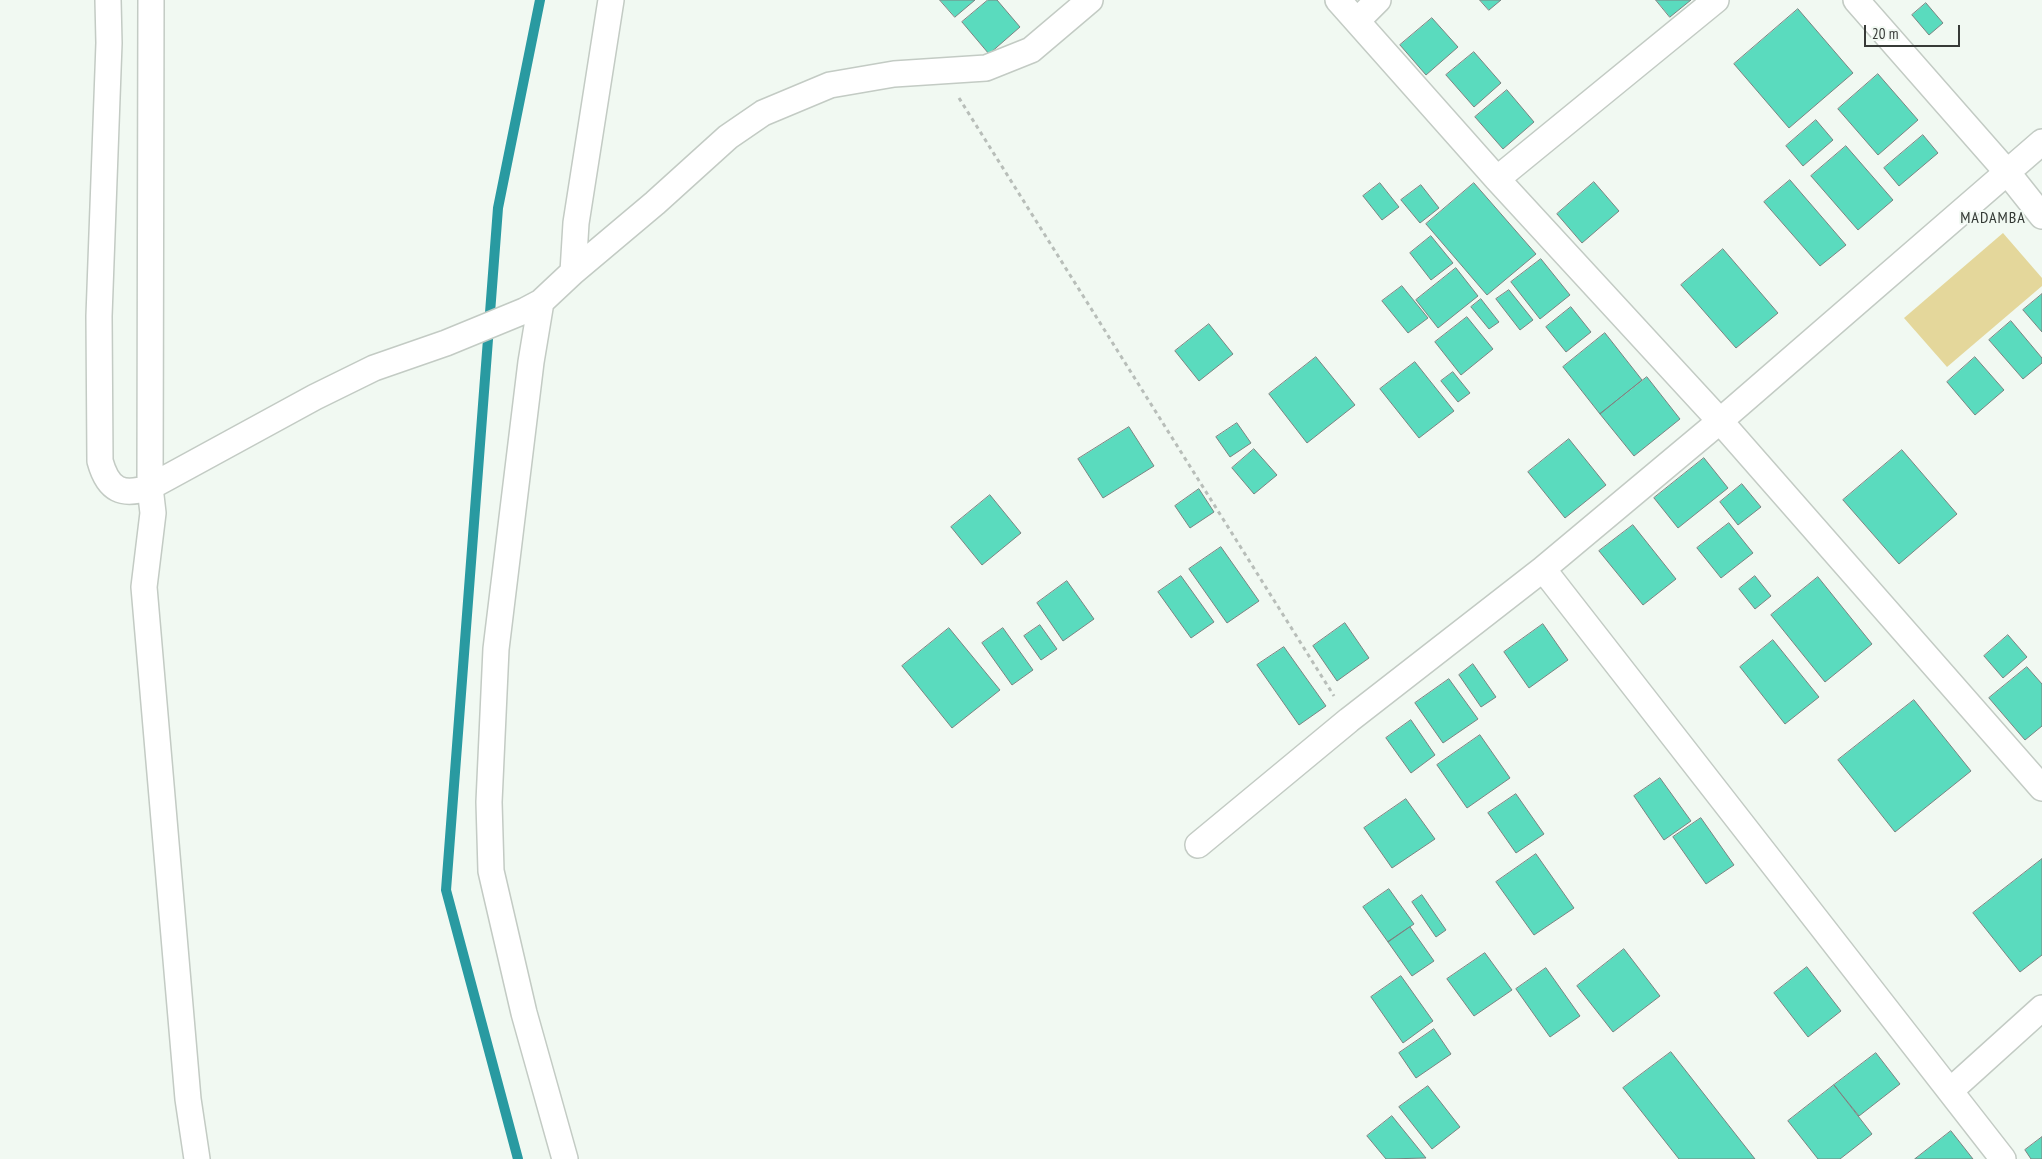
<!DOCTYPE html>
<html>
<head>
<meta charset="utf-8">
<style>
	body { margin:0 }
	#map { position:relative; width:2042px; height:1159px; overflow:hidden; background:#f1f9f2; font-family:"PT Sans Narrow",sans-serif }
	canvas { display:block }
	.scale { position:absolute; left:1864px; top:25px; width:96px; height:22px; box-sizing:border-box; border:2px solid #373a37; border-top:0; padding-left:6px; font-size:15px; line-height:18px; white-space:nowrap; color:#373a37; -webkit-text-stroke:4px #f1f9f2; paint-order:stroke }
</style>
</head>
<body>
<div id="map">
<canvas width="2042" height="1159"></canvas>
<div class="scale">20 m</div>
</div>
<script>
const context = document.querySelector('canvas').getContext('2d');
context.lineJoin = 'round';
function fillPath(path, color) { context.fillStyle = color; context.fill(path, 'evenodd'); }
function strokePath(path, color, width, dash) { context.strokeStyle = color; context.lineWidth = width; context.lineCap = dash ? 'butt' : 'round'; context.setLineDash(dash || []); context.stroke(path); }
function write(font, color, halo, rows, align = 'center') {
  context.font = font + ' "PT Sans Narrow",sans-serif'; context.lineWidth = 4; context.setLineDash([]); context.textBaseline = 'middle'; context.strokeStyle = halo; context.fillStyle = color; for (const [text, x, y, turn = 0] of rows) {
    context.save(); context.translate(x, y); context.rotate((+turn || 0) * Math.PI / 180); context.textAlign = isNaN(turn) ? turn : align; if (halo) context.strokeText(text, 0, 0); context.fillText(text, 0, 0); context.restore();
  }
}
const green = new Path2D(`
	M2003 233 2042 278V286L1947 367 1904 318Z`);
const stream = new Path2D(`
	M518 1159 446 890 498 208 540 0`);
const building = new Path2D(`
	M940 0H975L955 17Z
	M988 0H997L1020 27 989 54 962 22Z
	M1480 0H1501L1489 10Z
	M1656 0H1691L1670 17Z
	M1926 3 1943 23 1929 35 1912 15Z
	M1798 9 1853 73 1789 128 1734 64Z
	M1432 18 1458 47 1426 75 1400 45Z
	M1474 52 1501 83 1474 107 1446 75Z
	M1878 74 1918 120 1878 155 1838 109Z
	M1507 90 1534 122 1503 149 1475 117Z
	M1816 120 1833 140 1803 166 1786 146Z
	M1923 135 1938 153 1899 186 1884 168Z
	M1846 146 1893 200 1858 230 1811 176Z
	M1790 180 1846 245 1820 266 1764 202Z
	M1594 182 1619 211 1582 243 1557 214Z
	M1380 183 1399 207 1382 220 1363 196Z
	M1474 183 1536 254 1487 295 1426 224Z
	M1421 185 1439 208 1420 223 1401 200Z
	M1431 236 1453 263 1431 280 1410 253Z
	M1723 249 1778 313 1736 348 1681 285Z
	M1541 259 1570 295 1540 319 1511 282Z
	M1456 268 1478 296 1438 328 1416 300Z
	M1402 286 1428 318 1408 333 1382 301Z
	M1509 290 1533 320 1520 330 1496 299Z
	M2042 294V332L2023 310Z
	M1481 299 1499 322 1489 329 1471 307Z
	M1571 307 1591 332 1566 352 1546 327Z
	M1467 317 1493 349 1461 375 1435 342Z
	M2011 321 2042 358V363L2023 379 1989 340Z
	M1209 324 1233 354 1199 381 1175 351Z
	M1605 333 1642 380 1600 414 1563 367Z
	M1316 357 1355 405 1307 443 1269 394Z
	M1975 357 2004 390 1975 415 1947 382Z
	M1415 362 1454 411 1419 438 1380 389Z
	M1453 372 1470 393 1458 402 1441 381Z
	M1647 377 1680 419 1634 456 1600 414Z
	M1237 423 1251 443 1230 457 1216 437Z
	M1129 427 1154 466 1103 498 1078 459Z
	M1569 439 1606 485 1565 518 1528 472Z
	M1254 449 1277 475 1254 494 1232 468Z
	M1902 450 1957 514 1899 564 1843 500Z
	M1704 458 1728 488 1678 528 1654 498Z
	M1742 484 1761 507 1738 525 1720 502Z
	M1199 489 1214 512 1190 528 1175 506Z
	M990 495 1021 533 982 565 951 527Z
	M1729 523 1753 553 1721 578 1697 548Z
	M1633 525 1676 579 1643 605 1599 551Z
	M1221 547 1259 601 1227 623 1189 569Z
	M1181 576 1214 622 1191 638 1158 592Z
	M1755 576 1771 596 1755 609 1739 589Z
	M1818 577 1872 644 1825 682 1771 615Z
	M1067 581 1094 619 1063 641 1037 603Z
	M1345 623 1369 658 1337 681 1313 646Z
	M1543 624 1568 660 1529 688 1504 652Z
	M1040 625 1057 649 1041 660 1024 636Z
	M949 628 1000 690 952 728 902 666Z
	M1003 628 1033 670 1012 685 982 643Z
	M2008 635 2027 657 2003 678 1984 656Z
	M1773 640 1819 697 1785 724 1740 667Z
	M1284 647 1326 706 1299 725 1257 665Z
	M1473 664 1496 697 1481 707 1459 675Z
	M2027 667 2042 684V726L2025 740 1989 698Z
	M1449 679 1478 719 1443 743 1415 703Z
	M1914 700 1971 771 1895 832 1838 760Z
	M1411 720 1435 755 1411 773 1386 738Z
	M1480 735 1510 778 1467 808 1437 765Z
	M1660 778 1691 821 1664 840 1634 796Z
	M1516 794 1544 834 1516 853 1488 813Z
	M1406 799 1435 839 1392 868 1364 828Z
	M1701 818 1734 865 1706 884 1673 837Z
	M1536 854 1574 908 1534 935 1496 882Z
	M2042 859V955L2020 972 1973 913Z
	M1389 889 1414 924 1388 942 1363 907Z
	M1422 895 1446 930 1436 937 1412 902Z
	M1410 927 1434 961 1412 976 1388 942Z
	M1624 949 1660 996 1613 1032 1577 986Z
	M1485 953 1512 990 1474 1016 1447 979Z
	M1807 967 1841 1011 1808 1037 1774 993Z
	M1546 968 1580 1016 1550 1037 1516 989Z
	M1401 976 1433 1021 1403 1043 1371 997Z
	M1434 1029 1451 1054 1416 1078 1399 1053Z
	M1671 1052 1755 1159H1679L1623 1088Z
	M1876 1053 1900 1084 1859 1116 1834 1085Z
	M1834 1085 1872 1134 1840 1159H1818L1788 1121Z
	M1428 1086 1460 1127 1432 1149 1399 1107Z
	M1392 1116 1426 1158 1386 1159 1367 1136Z
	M1951 1131 1973 1159H1915Z
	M2042 1137V1159H2031L2025 1150Z`);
const path = new Path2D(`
	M959 98 1334 696`);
const minor = new Path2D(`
	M108 0 109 43 99 316 100 461C108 490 122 497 150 487L151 0
	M1338 0 1497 179 1720 421 2042 788
	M1856 0 2007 172 2042 216
	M1357 21 1378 0
	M1497 179 1716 0
	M573 272 576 223 611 0
	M541 302 531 362 496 649 489 802 491 871 524 1013 565 1159
	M1543 569 2003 1159
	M1198 845 1349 720 1543 569 1720 421 2042 142
	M1950 1091 2042 1008
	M197 1159 188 1099 144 587 153 513 150 487 315 397 374 368 446 343 524 311 541 302 573 272 655 203 728 137 763 113 830 85 894 74 986 68 1031 50 1090 0`);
const quarterNames = [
	["MADAMBA",1993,218]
];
fillPath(green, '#e4d79b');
strokePath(stream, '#299aa1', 10);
fillPath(building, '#5adbbe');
strokePath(building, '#7a8481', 1);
strokePath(minor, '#c3cbc4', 28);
strokePath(path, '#b8beb9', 3, [4, 4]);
strokePath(minor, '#fff', 25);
context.letterSpacing = '1px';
write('16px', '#323833', '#f1f9f2', quarterNames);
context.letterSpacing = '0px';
</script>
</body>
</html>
